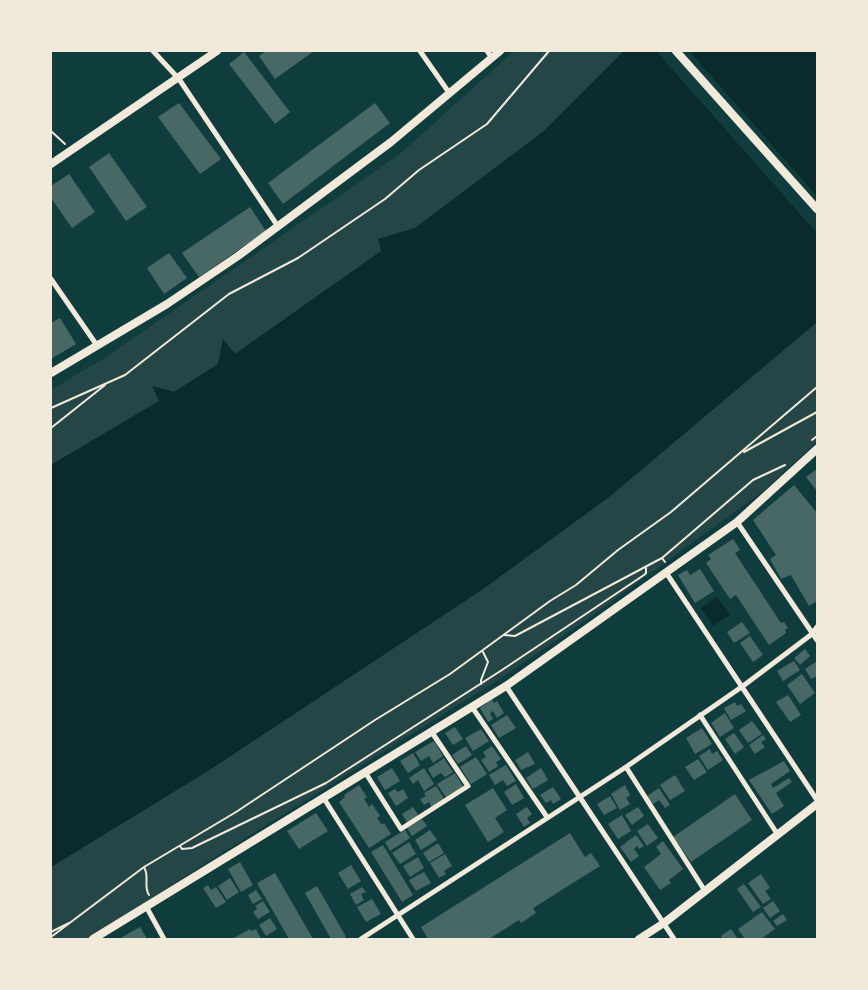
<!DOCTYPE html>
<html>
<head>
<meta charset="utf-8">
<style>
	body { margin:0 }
	#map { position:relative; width:868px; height:990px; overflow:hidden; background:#0f3d3e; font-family:"Libre Baskerville",serif }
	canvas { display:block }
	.frame { position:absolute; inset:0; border:52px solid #f1e9da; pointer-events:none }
</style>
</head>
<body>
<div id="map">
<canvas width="868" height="990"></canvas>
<div class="frame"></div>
</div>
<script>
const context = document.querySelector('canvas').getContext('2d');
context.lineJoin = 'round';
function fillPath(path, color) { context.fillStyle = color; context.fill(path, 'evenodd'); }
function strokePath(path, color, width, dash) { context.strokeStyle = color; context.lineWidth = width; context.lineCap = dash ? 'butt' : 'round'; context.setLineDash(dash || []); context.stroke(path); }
const green = new Path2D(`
	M514 51H624L544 131 415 228 378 239 382 251 235 354 223 340 218 364 174 392 153 386 159 401 51 465V390L106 357 400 154Z
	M817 322V442L762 492 582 623 498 680 201 866 91 939H51V867L211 769 483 589 609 497Z`);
const water = new Path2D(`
	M624 51H817V322L609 497 483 589 211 769 51 867V465L159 401 152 386 174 392 218 364 223 339 235 354 381 251 378 239 415 228 544 131Z
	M717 597 730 615 713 626 701 608Z`);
const pier = new Path2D(`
	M656 51H689L817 196V233Z`);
const building = new Path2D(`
	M266 51H314L275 79 259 56Z
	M244 52 290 112 275 124 229 64Z
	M179 103 221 159 200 174 158 117Z
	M375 103 390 123 283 204 268 183Z
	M109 153 147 207 126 221 89 167Z
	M69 174 95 212 72 228 51 198V186Z
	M250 207 266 231 199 277 182 253Z
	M169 253 187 278 164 294 147 268Z
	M60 318 76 344 51 359V323Z
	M817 469V491L806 477Z
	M794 485 817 513V601L809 606 791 575 781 579 770 559 776 555 753 520Z
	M733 539 740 550 735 553 781 623 784 622 788 628 785 630 786 633 769 645 736 595 730 599 706 563 711 559 708 555Z
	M700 569 714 591 695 603 678 575 687 570 690 575Z
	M742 622 750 633 734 643 727 632Z
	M750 636 763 655 753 662 740 643Z
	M805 649 810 656 800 665 794 658Z
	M794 661 800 670 783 681 777 671Z
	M817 661V676L811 679 805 669Z
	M802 674 815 693 800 704 787 685Z
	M788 695 801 715 790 722 776 702Z
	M492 699 494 703 497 701 504 713 497 718 493 711 490 713 493 719 488 722 480 708Z
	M735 702 737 706 741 704 746 711 731 720 724 708Z
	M725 713 734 728 720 737 711 723Z
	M507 715 516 728 499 738 491 725Z
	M752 721 762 734 748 743 739 730Z
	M455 727 463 739 453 745 445 733Z
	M702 728 712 744 695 754 686 738Z
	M481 729 489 741 473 751 465 738Z
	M734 733 744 747 735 754 725 739Z
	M763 735 766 739 761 742 765 747 755 754 749 745Z
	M434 741 443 756 433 763 429 756 421 761 415 752Z
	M466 746 472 755 458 764 452 755Z
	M492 746 501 759 496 762 498 766 489 772 481 760 486 757 483 752Z
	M710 749 712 754 717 751 723 760 708 770 699 756Z
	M528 752 535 764 521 770 515 760Z
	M413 753 420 765 408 773 400 761Z
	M476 757 487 774 471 784 460 767Z
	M444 758 453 772 445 777 441 773 433 778 428 769Z
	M698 759 707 772 694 780 685 767Z
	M784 761 790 771 771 784 773 788 789 778 792 782 776 793 784 806 772 814 749 780Z
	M506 765 516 781 507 786 503 780 495 785 489 775Z
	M392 768 400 781 385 790 377 777Z
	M424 768 434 784 424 791 418 780 413 784 409 778Z
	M541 768 548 780 533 789 526 778Z
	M455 773 464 788 447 799 437 784Z
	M675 775 685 791 670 800 660 785Z
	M516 784 524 798 512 805 504 792Z
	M359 785 367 797 364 799 369 807 372 804 380 816 377 818 382 825 384 823 391 834 369 848 339 802 345 797 344 795Z
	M625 785 630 795 626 798 630 804 620 810 611 794Z
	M436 786 445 800 432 808 429 802 424 805 420 799 426 796 424 793Z
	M553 787 561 799 553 804 551 800 546 803 540 795Z
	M493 788 507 810 495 818 504 832 488 842 465 805Z
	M659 788 670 805 665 808 659 800 653 804 647 796Z
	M395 789 398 792 403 789 408 798 396 806 388 793Z
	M735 794 752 820 691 862 673 837Z
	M610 796 617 808 604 815 597 804Z
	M413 807 419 816 408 824 402 814Z
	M527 807 532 814 527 818 530 823 524 827 516 814Z
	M638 807 644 816 632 825 625 815Z
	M316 813 328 831 299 849 287 831Z
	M622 815 631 831 618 839 608 824Z
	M422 819 427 826 412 836 407 828Z
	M648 824 658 838 647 846 637 831Z
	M405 830 410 838 390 851 385 842Z
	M430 830 437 840 421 850 415 840Z
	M570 833 585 857 591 853 600 866 533 908 536 913 521 923 519 920 489 939H428L421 927Z
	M636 835 644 846 639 849 637 846 634 849 639 856 631 862 620 847Z
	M663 841 683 869 669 880 671 883 660 890 644 867 661 854 656 847Z
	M409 842 416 854 400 864 392 853Z
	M438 843 444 853 429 862 423 853Z
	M383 845 413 895 402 902 371 852Z
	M445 854 452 866 444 871 446 874 439 878 430 863Z
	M418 857 424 868 410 877 403 866Z
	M240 862 253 885 241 892 228 869Z
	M351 865 361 881 348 889 338 873Z
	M424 872 431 883 416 891 409 880Z
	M275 873 313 939H289L257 883Z
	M761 874 770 888 765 891 771 899 763 904 748 883Z
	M230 878 239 892 227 900 218 886Z
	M744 884 761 907 753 912 737 889Z
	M208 885 211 890 216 887 226 902 216 908 203 888Z
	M317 886 346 937 343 939H331L305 893Z
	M362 887 366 892 361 894 364 900 356 905 350 894Z
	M256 890 262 899 253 904 248 895Z
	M372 899 381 914 366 922 357 907Z
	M263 901 270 912 258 919 253 912 257 909 255 906Z
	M773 901 780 911 770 918 763 908Z
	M762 912 775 929 761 939H745L738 929Z
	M783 914 787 920 777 926 773 921Z
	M270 918 277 929 266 936 259 925Z
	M140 927 147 939H119Z
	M250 929 251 931 256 929 261 939H232Z
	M731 929 738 939H723L721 936Z`);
const path = new Path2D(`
	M51 131 65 144
	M51 408 125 375 229 294 298 258 385 199 419 170 487 124 549 51
	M51 428 105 385
	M812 440 817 436
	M744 452 817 412
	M662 558 753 480 785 465
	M504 635 515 636 662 558 665 562
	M481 684V680L488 662 483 652
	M180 846 182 849 192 848 326 783 502 670 644 575 646 573V568
	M144 867C150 877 143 886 149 895
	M51 932 69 923
	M51 937 144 867 236 812 375 720 450 674 550 601 576 585 618 550 671 512 817 387`);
const minor = new Path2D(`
	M153 51 179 79 277 225
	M420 51 450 94
	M487 51 492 58
	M51 279 96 344
	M737 522 817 640
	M667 574 817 800
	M506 686 674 939
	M472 707 547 817
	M700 715 778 835
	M626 767 705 891
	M365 772 401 829 468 786 431 731
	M323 797 413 939
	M147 908 164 939
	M361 939 626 767 743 686 812 634 817 627`);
const tertiary = new Path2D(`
	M676 51 817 209
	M51 164 217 51
	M51 373 167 304 238 256 391 142 500 51
	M93 939 506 686 737 522 817 449
	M639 939 664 923 817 804`);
fillPath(green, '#244646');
fillPath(water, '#0a2a2b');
fillPath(pier, '#0f3d3e');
fillPath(building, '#486865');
strokePath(path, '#f1e9da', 2);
strokePath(minor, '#f1e9da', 5);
strokePath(tertiary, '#f1e9da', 8);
</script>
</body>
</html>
